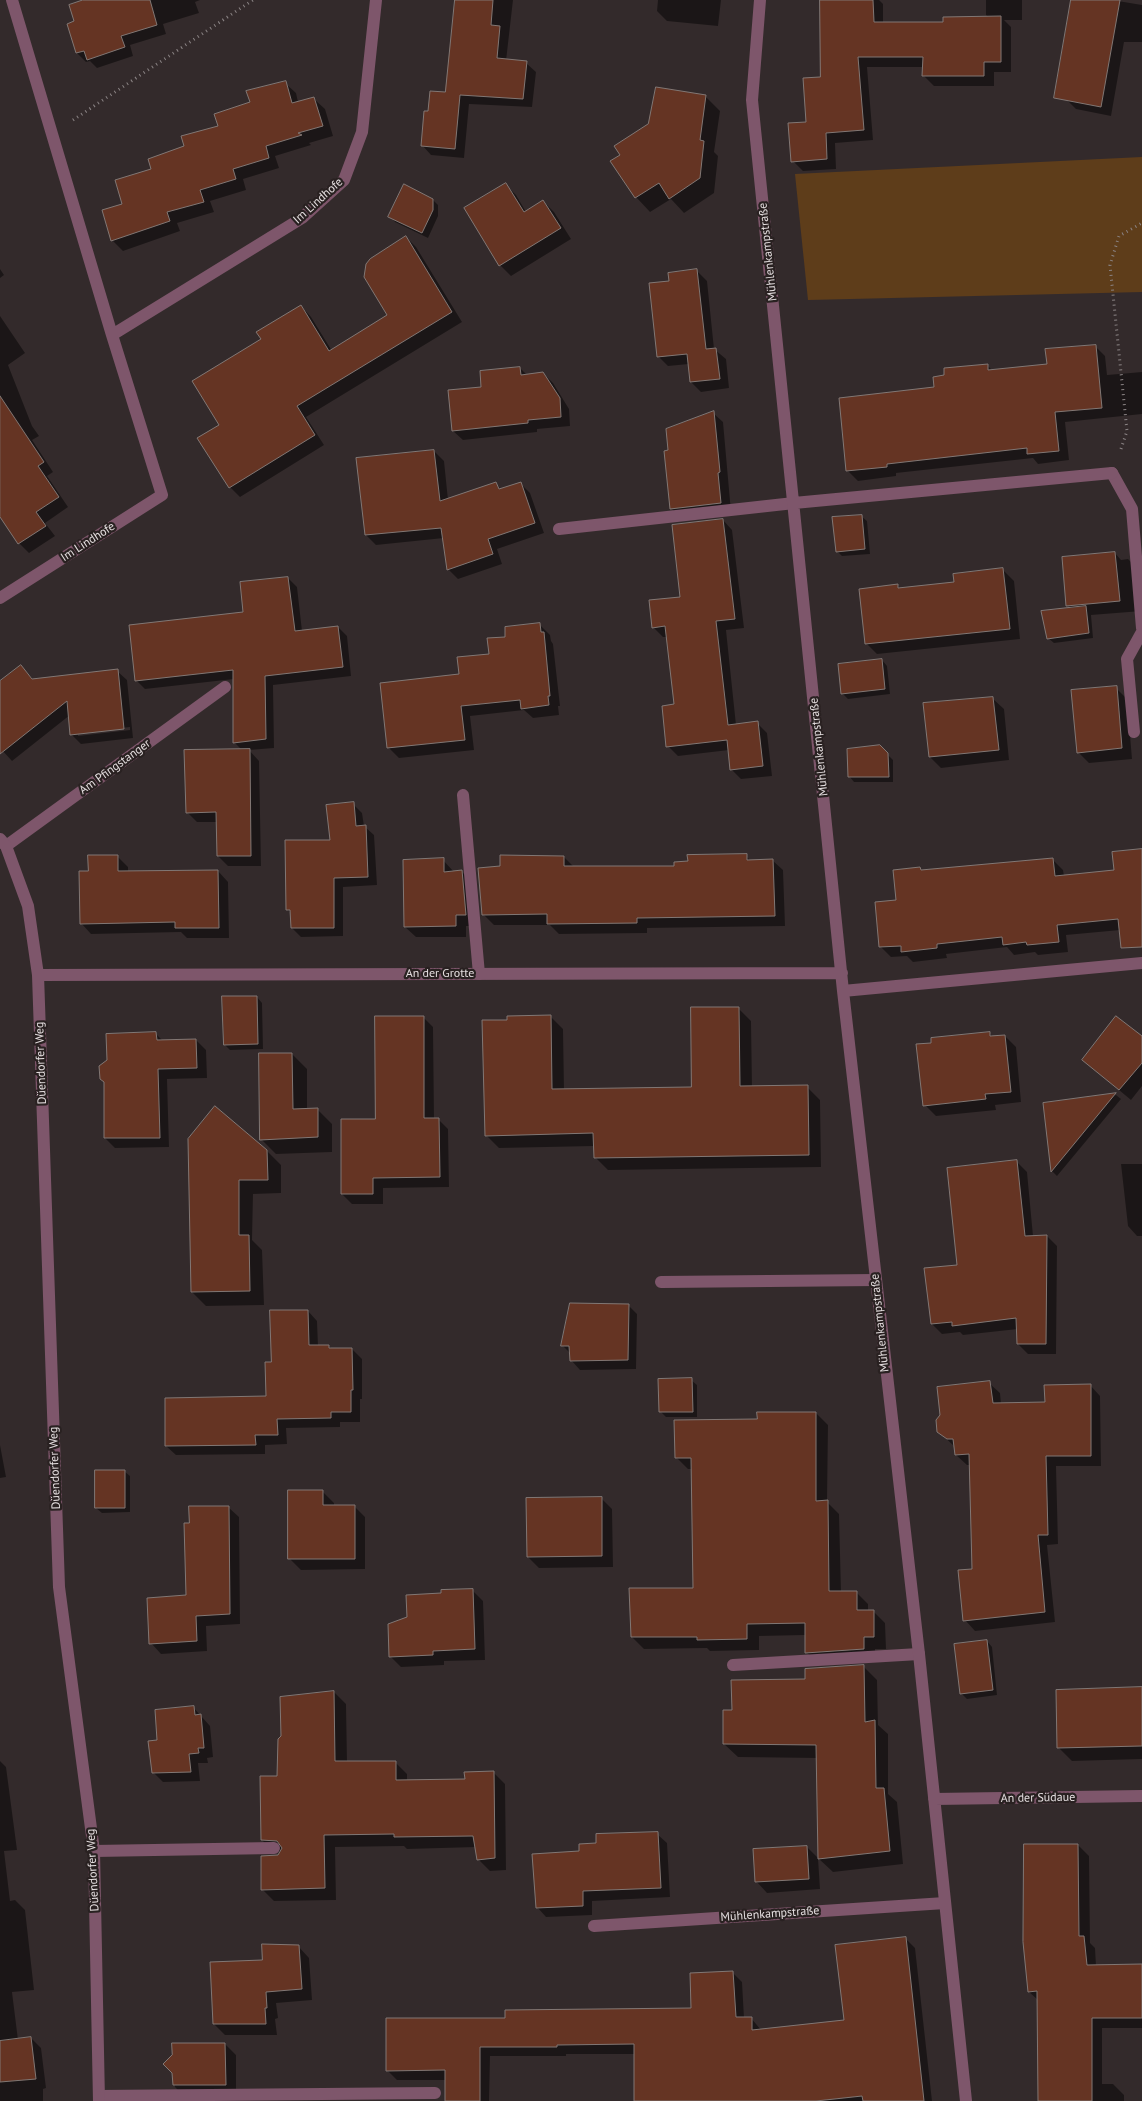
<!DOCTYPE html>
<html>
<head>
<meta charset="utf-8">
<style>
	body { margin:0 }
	canvas { display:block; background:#332a2b }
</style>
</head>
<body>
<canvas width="1142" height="2101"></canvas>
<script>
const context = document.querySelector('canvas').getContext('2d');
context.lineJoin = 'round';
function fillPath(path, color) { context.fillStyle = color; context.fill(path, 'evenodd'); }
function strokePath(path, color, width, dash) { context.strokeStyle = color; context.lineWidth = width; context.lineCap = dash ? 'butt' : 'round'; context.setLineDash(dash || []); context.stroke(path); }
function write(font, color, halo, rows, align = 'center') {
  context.font = font + ' "PT Sans",sans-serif'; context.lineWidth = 4.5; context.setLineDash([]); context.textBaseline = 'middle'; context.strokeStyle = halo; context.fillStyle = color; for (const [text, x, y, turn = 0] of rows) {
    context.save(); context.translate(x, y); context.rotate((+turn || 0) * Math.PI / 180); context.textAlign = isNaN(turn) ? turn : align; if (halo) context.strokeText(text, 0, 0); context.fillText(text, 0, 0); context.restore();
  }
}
const green = new Path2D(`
	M1142 157V292L808 300 795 174Z`);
const shadow = new Path2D(`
	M87 0H200L195 2 199 13 163 24 166 34 130 45 133 56 97 68 90 61 86 62 77 53 75 22Z
	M455 0H513L506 61 526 63 536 72 532 107 469 104 464 158 431 155 422 145 429 112 447 94Z
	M658 0H721L718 26 667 21 657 11Z
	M821 0H879L883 4V23H944L988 17 986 15V0H1022V20H1004L1011 27V72H994V86H934L924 76V67H867L873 140 835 143 836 169 803 171 793 161 822 78Z
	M1072 0H1112L1142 5V42H1124L1111 116 1076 109 1066 99Z
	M285 83 296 93 298 102 314 99 325 109 333 136 309 143 311 145 275 156 279 168 243 179 246 190 210 201 214 212 177 223 180 231 123 251 112 240 124 205 153 170 219 127 252 103Z
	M705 96 720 111 714 152 718 156 714 193 684 213 671 199 650 212 636 197Z
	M505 184 516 195 526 212 543 201 554 212 571 239 511 276 500 265Z
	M433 200 438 205V216L428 238 395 222 390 216Z
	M406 237 416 247 462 322 306 417 324 445 240 497 230 487 221 425 301 306 311 317 332 351 389 315Z
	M0 269 4 275 0 278Z
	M697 271 707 281 714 349 726 359 729 388 701 392 691 382 689 364 668 366 658 356 670 282Z
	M0 316 25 353 8 365 32 426 39 436 32 440 53 472 47 476 68 507 45 523 55 536 29 553 19 543 0 514Z
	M1095 346 1105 356 1107 375 1142 372V414L1065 422 1069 460 1038 464 1033 458 896 473V476L858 481 848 471 841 398 935 388 987 365 993 371 1048 365Z
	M520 368 527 375 543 373 553 383 569 409 570 426 537 429V432L463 440 453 431 483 388Z
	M713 413 723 422 731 512 681 518 671 508 669 451Z
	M434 451 444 461 448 500 496 484 502 490 520 483 530 493 544 533 497 549 502 564 458 579 448 569 444 538 376 545 366 535Z
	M861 516 867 521 870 554 842 556 837 551Z
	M723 520 732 530 744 628 726 630 736 725 757 723 767 733 772 776 741 779 731 769 729 750 678 756 668 746 675 705 667 637H663L653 627 682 598Z
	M1115 553 1121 560 1128 559 1139 570 1142 611 1091 615 1093 638 1054 643 1048 638 1072 609 1068 605Z
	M1003 570 1014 581 1020 639 877 654 866 643 898 585 901 589 955 583Z
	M288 578 297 587 302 631 338 627 347 636 351 676 273 685 274 748 249 750 259 761 261 866H228L218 856V822H197L187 812 243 751 234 742V679L145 689 136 680 245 613Z
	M540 625 550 635 551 641 553 644 560 706H558L559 715 533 718 524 710 470 716 474 750 399 758 389 748 460 675 490 655 507 638Z
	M882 660 887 666 890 694 848 699 842 693Z
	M21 666 34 680 117 671 127 680 133 738 81 744 72 735 70 715 12 761 0 748V681ZM130 727V730L78 736V733Z
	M1116 688 1127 699 1132 759 1089 763 1078 752Z
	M992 698 1004 709 1009 760 941 768 930 757Z
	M879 746 893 760V782H854L849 776Z
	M353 804 362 813 364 826 374 835 377 885 343 887V936L301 937 292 928V914L287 909Z
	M1142 850V928L1066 935 1068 952 1038 955 1035 952 1014 955 1007 947 946 954 947 958 913 962 907 956 891 957 881 947 897 901 920 868 923 871 1053 860 1063 870 1064 876 1115 871Z
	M117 856 128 867V872L218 871 228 882 229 938H187L181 932 91 934 81 923 90 873Z
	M746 856 751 861 772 860 783 870 785 926 647 928V933L559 934 550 925H494L483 914 564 857 574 867 675 868Z
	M443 860 454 872 461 871 472 882 476 926H466V937H416L405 927Z
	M257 997 262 1003 263 1049 230 1050 225 1045Z
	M738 1008 751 1021 752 1088 807 1087 820 1100 821 1167 608 1170 595 1157V1146L499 1148 486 1135 509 1021 550 1016 563 1029 564 1090 693 1088Z
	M423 1017 433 1027 434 1119H438L448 1129 449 1187 383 1188V1204H352L342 1194Z
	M989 1033 994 1037 1005 1036 1016 1047 1021 1102 995 1105 996 1110 936 1116 925 1105Z
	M156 1034 163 1041 196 1040 206 1050 207 1078 167 1079 169 1147 115 1148 105 1138Z
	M1142 1038V1086L1131 1100 1083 1060Z
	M292 1054 307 1069V1110H318L332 1124V1152L276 1154 262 1140Z
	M1116 1095 1121 1099 1057 1176 1052 1171 1045 1104Z
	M189 1139 267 1151 281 1165V1193L253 1194 252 1240 262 1250 264 1305 206 1306 192 1292Z
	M1017 1162 1027 1172 1033 1236H1047L1057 1246 1056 1354H1028L1018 1344V1329L963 1335 960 1332 942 1334 932 1324 959 1266Z
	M1121 1164H1142V1236H1137L1128 1226Z
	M628 1305 637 1314 636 1369 580 1370 571 1360V1354L563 1346Z
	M308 1311 317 1321 318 1346H329L332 1349H352L362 1359V1399H360V1422H340V1427L286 1428 287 1444 265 1445V1454L176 1455 166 1446 267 1397 272 1363Z
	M691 1380 697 1385V1417H666L661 1412Z
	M989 1383 1000 1393 1001 1404 1046 1403 1090 1385 1100 1396 1101 1466H1056L1058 1544 1047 1545 1055 1622 975 1631 965 1620 973 1570 971 1465H967L956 1455 955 1447 939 1432Z
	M816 1413 828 1425 827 1502 839 1514 841 1592H856L868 1604V1611H873L885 1623 886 1649H875V1661L819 1664 806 1652V1635L759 1636V1650L710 1651 707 1648 644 1649 632 1637 694 1589 693 1469H688L676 1457 758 1421Z
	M0 1445 6 1477 0 1478Z
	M124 1471 130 1476V1512L102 1513 96 1508Z
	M323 1492 334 1503V1506H354L365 1517V1569L301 1570 290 1559Z
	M601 1498 612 1509 613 1567 539 1568 528 1557Z
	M228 1507 239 1517 240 1624 206 1626 207 1651 161 1654 151 1643 187 1596 190 1524Z
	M472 1590 483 1601 485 1660 444 1661V1665L401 1667 390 1656 408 1618 443 1594Z
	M987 1641 992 1647 997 1695 967 1699 961 1693Z
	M864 1667 877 1680 878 1725 888 1734V1794L897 1802 903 1864 833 1872 819 1859 817 1758 738 1757 724 1744 734 1711 807 1680Z
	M1142 1689V1759L1072 1761 1058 1747Z
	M334 1692 346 1704 347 1762H395L407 1774V1781L466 1780 493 1772 505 1784 506 1870 490 1871 478 1859 477 1847 407 1849 404 1846 335 1847 336 1900 274 1901 262 1889 281 1852H274L262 1840 279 1777Z
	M193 1707 210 1726 213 1757 207 1758 208 1763H198L200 1781 163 1782 153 1772 158 1741Z
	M0 1761 6 1767 17 1850 4 1851 10 1901 15 1900 25 1910 34 1990 12 1992 18 2040 31 2038 41 2048 46 2088 43 2089V2101H0Z
	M657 1834 667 1843 670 1897 592 1901V1915L546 1917 537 1907 580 1852 597 1844Z
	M1078 1845 1089 1856 1090 1943 1095 1948 1096 1966 1142 1965V2028H1102V2084H1113L1124 2095V2101H1039L1038 2000 1029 1992 1025 1942Z
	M807 1847 818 1858 820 1889 767 1893 756 1881Z
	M905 1938 915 1948 932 2101H636V2054H566V2056H490L489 2101H447L446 2080H397L387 2070 506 2019 693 2009 732 1972 742 1982 744 2018H751L761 2030 846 2021Z
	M298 1946 309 1958 312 2000 276 2003 278 2018 275 2019 277 2035H225L214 2024 263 1961Z
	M225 2044 236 2055V2097L186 2098 175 2087 174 2073Z`);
const building = new Path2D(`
	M83 0H150L157 25 121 36 125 47 87 60 84 51 76 53 67 24 74 21 69 5Z
	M455 0H493L491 25 500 26 497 58 527 61 523 99 460 95 455 149 421 146 424 111H428L430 91 445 92Z
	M820 0H873L874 22H943V17L1001 16V62H984V76H922L923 57H858L864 130 826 133 827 159 791 162 788 123 806 122 803 78 820 77Z
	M1071 0H1120L1101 107 1054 98Z
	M286 81 292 103 314 97 323 126 298 133 302 135 266 146 269 158 233 169 236 179 200 190 204 202 167 212 170 221 111 241 102 210 122 204 115 180 151 169 148 159 184 146 181 136 218 126 214 114 250 102 246 91Z
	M656 87 706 95 700 140 704 141 700 178 669 199 659 183 635 198 610 161 620 155 614 146 648 124Z
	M506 183 524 212 543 200 561 228 499 266 464 208Z
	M404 184 433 199V210L422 233 388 217Z
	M406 236 452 312 297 406 315 435 229 488 197 438 219 425 192 381 261 339 256 332 301 305 329 351 387 315 364 277 366 264 370 259Z
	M697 269 706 349 716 348 720 379 690 382 687 354 657 357 649 283 669 281 668 273Z
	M1096 345 1102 408 1055 412 1059 451 1027 454V448L887 464V467L846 471 839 398 934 387 933 377 944 375V368L988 364V370L1047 364 1045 349Z
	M520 367 521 375 543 372 560 398 561 417 528 420V423L452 431 448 390 481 387 480 371Z
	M0 396 44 462 38 466 59 497 36 512 46 526 18 544 0 517Z
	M714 411 720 472 718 473 721 503 670 509 664 451 668 450 666 429Z
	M434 450 440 501 496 482 499 489 521 482 535 523 488 539 493 554 447 570 441 528 365 535 356 458Z
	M862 515 865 549 836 552 832 517Z
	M723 519 735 619 716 621 728 725 758 721 763 766 730 770 727 740 666 747 662 706 674 704 665 626 652 628 649 600 680 597 672 525Z
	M1115 552 1120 601 1066 606 1062 557Z
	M1003 568 1010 629 865 644 859 589 898 584V588L954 582 953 574Z
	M288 577 295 631 338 626 343 667 265 676 266 739 233 743V670L135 681 129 625 243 612 240 582Z
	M1086 606 1089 633 1047 639 1041 611Z
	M540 623 541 632H544L550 696H548L549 705 521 709 520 700 461 706 465 740 387 748 380 683 459 674 457 657 489 654 487 638 505 637V627Z
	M882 659 885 689 841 694 838 664Z
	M21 665 32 679 118 669 124 729 70 735 67 701 0 754V681Z
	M1117 686 1122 748 1077 753 1071 690Z
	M993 697 999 750 929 757 923 703Z
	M880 745 888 753 889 777H848L847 749Z
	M250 749 251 856H217L216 812 186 813 184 750Z
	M354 802 356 826 366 825 368 877 334 878V928H291L290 910H286L285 840H330L326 805Z
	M1142 849V947L1121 948 1118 919 1057 925 1059 942 1027 945 1026 942 1003 945 1002 937 937 944V948L901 952V946L879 947 875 902 896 900 893 870 920 867 921 870 1053 858 1055 876 1114 870 1112 852Z
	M747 854V860L773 859 775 916 637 918V923L547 924V914L482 915 478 868 500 866V855L564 856V866H674V862L688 861 687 855Z
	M88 855H118V871L218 870 219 928H175V922L80 924 79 871H88Z
	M444 858V872L462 870 466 915H456V926L404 927 403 860Z
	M222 996H257L258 1044 224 1045Z
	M691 1007H739L740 1086 808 1085 809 1155 594 1158 593 1133 485 1136 482 1020H507V1016L551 1015 552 1089 691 1087Z
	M375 1016H424V1118H439L440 1177 373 1178V1194H341V1119H375Z
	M1116 1016 1142 1036V1063L1119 1090 1082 1060Z
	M156 1032 157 1040 196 1039 197 1068 158 1069 160 1138H104V1082L100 1079 99 1066 107 1060 106 1034Z
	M990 1032V1036L1005 1035 1011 1092 985 1094 986 1099 923 1106 916 1044 931 1043V1038Z
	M259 1053H292L293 1109 318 1108V1137L260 1140Z
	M1116 1093 1051 1172 1043 1103Z
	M215 1106 267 1150 268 1180H239V1235H249L250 1291 191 1292 188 1139Z
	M1017 1160 1025 1236 1047 1235 1046 1344H1017L1016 1318 952 1326V1322L931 1324 924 1268 957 1265 947 1168Z
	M570 1303 629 1304 628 1360 570 1361 569 1346H561Z
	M270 1310H308L309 1345H329V1348H352L353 1390H351V1412H331V1418L277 1419 278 1435H255L256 1445 165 1446V1398L266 1396 265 1362H271Z
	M692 1378 693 1412H659L658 1379Z
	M990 1381 993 1403 1045 1402 1044 1385 1091 1384V1456H1046L1048 1535H1038L1045 1612 963 1621 958 1570 972 1569 969 1454 955 1455 953 1439H947L937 1432 936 1420 940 1415 937 1387Z
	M757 1412H816V1501L828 1500 829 1591H857V1610H874V1637H864V1649L805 1653V1623L747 1624V1639L697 1640V1637H631L629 1588H693L691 1458H675L674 1420 757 1419Z
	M95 1470H125V1508H95Z
	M288 1490H323V1505H355V1559H288Z
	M602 1497V1556L527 1557 526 1498Z
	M189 1506H229L230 1614 196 1616 197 1641 149 1644 147 1598 186 1595 184 1523H189Z
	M473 1589 475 1649 433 1651V1655L389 1657 388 1624 407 1617 406 1595 441 1593V1590Z
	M987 1640 993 1690 960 1694 954 1644Z
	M864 1665 865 1722 875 1720 876 1788H884L890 1851 818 1859 816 1745 723 1744V1710H732L731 1680 805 1679V1669Z
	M1142 1687V1746L1057 1748 1056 1690Z
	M334 1691 335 1761H396V1780L465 1779 464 1772 494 1771 495 1858 477 1860 473 1836 394 1837V1834L324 1835 325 1888 261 1890V1856L278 1855 282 1848 277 1841 261 1840 260 1776H277L278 1739 281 1736 280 1697Z
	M194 1706 195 1715 201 1714 204 1748H198L199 1753 189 1754 191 1772 152 1773 148 1741 157 1740 155 1710Z
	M658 1832 661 1888 583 1891V1906L536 1908 532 1854 579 1851V1844L596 1843V1834Z
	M1024 1844H1078L1079 1936H1084L1087 1965 1142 1964V2018H1092V2101H1038L1037 1991 1028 1992 1023 1942Z
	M807 1846 809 1879 755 1882 753 1849Z
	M906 1937 924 2101H863L862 2096 816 2101H634V2044L557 2045V2047H480V2101H445V2070L386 2071V2018H505V2010L691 2008 690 1973 733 1971 736 2017H752V2030L844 2020 835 1945Z
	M262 1944 299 1945 302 1989 266 1992 267 2008H265L266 2024H213L210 1962 262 1960Z
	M31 2037 36 2079 0 2082V2041Z
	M172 2043H225L226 2085H173L172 2073 163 2064 172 2055Z`);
const path = new Path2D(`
	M73 120 253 0
	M1121 449 1127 431 1110 265 1119 236 1142 223`);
const service = new Path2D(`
	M1112 473 1132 509 1142 628
	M559 529 794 503
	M1134 732 1127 659 1142 632
	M463 795 479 974
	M6 846 225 687
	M661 1282 876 1280
	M733 1665 919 1654
	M94 1851 274 1848
	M594 1926 945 1903
	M99 2096 435 2093`);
const minor = new Path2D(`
	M12 0 112 335
	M760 0 752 100 843 991 919 1654 966 2101
	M794 503 1112 473
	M0 598 162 495 112 335 302 218 344 180 362 132 376 0
	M0 839 6 846 28 906 38 975 59 1587 94 1851 99 2101
	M38 975 842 973
	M843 991 1142 963
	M934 1799 1142 1796`);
const streetNames = [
	["Im Lindhofe",318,201,-42],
	["Mühlenkampstraße",768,252,-96],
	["Im Lindhofe",88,542,-33],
	["Mühlenkampstraße",819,747,-96],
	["Am Pfingstanger",115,767,-36],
	["An der Grotte",440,974],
	["Düendorfer Weg",41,1063,-92],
	["Mühlenkampstraße",880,1323,-96],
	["Düendorfer Weg",55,1468,-92],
	["An der Südaue",1038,1798,-1],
	["Düendorfer Weg",93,1870,-93],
	["Mühlenkampstraße",770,1914,-4]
];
fillPath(green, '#5e3d1a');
fillPath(shadow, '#0007');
fillPath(building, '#653423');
strokePath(building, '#817774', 1);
strokePath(path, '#8b8485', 3, [1, 4]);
strokePath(service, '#7e566b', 12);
strokePath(minor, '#7e566b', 12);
write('12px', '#e4dedf', '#292121', streetNames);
</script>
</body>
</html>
